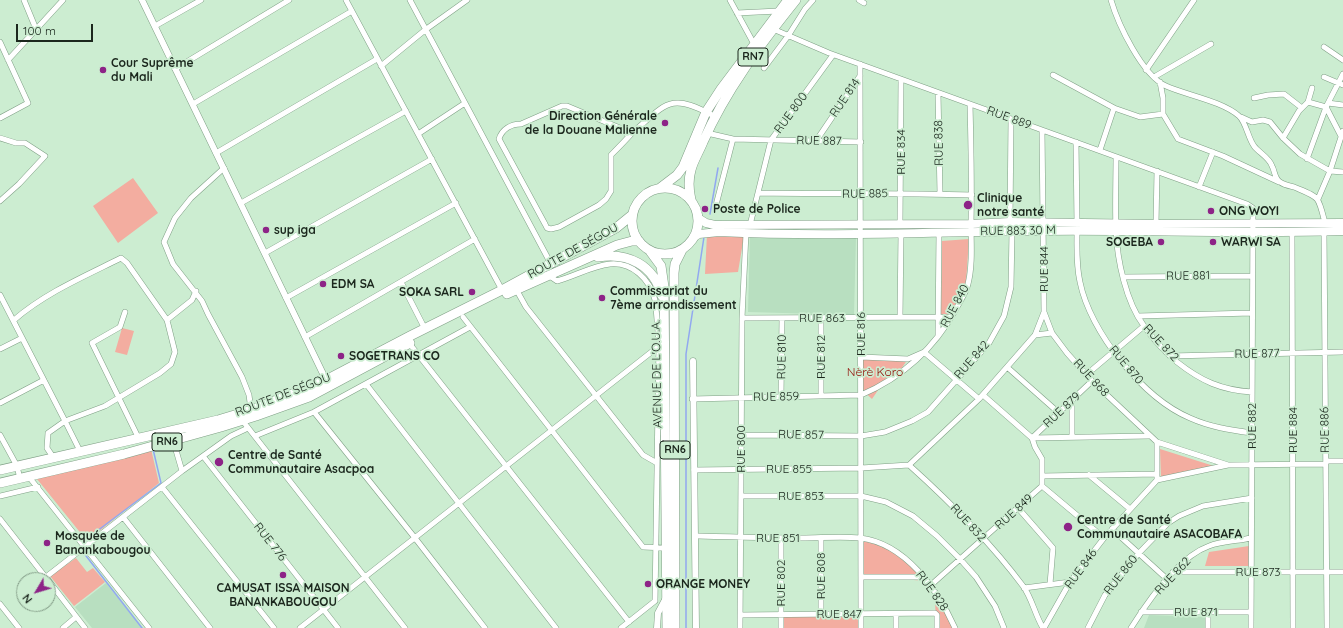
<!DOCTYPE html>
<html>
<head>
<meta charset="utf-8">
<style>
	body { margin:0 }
	#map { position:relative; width:1343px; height:628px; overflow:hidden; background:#ccedd1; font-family:Quicksand,sans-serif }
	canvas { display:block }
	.north { position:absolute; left:16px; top:572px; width:40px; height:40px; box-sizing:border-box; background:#ccedd1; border:1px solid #859e89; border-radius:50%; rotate:232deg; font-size:11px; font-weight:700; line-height:16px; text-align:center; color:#1b271d }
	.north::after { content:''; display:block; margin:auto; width:14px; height:18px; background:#8d2387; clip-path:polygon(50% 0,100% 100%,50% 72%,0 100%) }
	.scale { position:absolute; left:16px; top:24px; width:77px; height:18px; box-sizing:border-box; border:2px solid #1b271d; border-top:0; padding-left:5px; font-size:12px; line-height:14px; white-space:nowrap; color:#1b271d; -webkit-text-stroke:3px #ccedd1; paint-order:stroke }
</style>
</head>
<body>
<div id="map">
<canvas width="1343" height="628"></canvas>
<div class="north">N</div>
<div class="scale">100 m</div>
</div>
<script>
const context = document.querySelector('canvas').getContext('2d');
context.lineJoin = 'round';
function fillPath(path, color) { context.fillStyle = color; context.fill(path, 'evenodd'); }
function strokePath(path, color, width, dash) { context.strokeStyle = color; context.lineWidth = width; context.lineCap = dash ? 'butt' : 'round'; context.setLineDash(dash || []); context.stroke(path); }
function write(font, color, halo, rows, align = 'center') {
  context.font = font + ' Quicksand,sans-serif'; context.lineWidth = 3.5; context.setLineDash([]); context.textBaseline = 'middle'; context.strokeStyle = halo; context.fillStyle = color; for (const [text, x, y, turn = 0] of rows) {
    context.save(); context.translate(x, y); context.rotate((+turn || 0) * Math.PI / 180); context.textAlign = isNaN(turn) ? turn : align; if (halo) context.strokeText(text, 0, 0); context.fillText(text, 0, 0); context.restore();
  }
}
const built = new Path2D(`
	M750 235 856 238 854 315 748 312Z
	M106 583 142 628H92L75 607Z
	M1149 615 1209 617V628H1144Z`);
const green = new Path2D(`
	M133 178 158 213 118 243 93 206Z
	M707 234 744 236 738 272 705 274Z
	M969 239 966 283 950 316 941 314 942 241Z
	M122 328 134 331 127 355 115 352Z
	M863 358 908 359 901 369 887 377 872 399 861 389Z
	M151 449 159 483 87 541 37 479Z
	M1160 449 1217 467 1161 479Z
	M860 540 878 545 895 553 927 581 860 576Z
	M1249 546V566H1205L1209 552Z
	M76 558 87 572 93 568 105 582 74 606 50 576Z
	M935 598 943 607 953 628H936Z
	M858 616V628H783V617Z`);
const stream = new Path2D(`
	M710 214 718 168
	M85 540 161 483 153 449
	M83 552 142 628
	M686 628V354L704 237`);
const minor = new Path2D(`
	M24 0 36 29
	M346 0 502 290
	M410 0 551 264
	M730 0 754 44
	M859 0 864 3
	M1111 0C1118 24 1142 75 1166 86 1186 95 1222 101 1239 116 1246 122 1248 138 1254 146 1259 153 1269 157 1272 166 1275 171 1274 178 1280 182 1284 185 1290 186 1294 187 1320 198 1318 195 1325 223
	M737 13 779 11
	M155 26 201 0
	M773 29 829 53 1247 204 1253 208 1251 628
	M0 42 28 103 0 118
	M1324 47 1343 60
	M8 60 63 0
	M860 64 861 628
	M381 66 425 30 467 0
	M764 68 788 36 805 9 813 0
	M175 69 289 0
	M1146 70 1194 0
	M1053 75 1114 108 1140 117 1163 114
	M1154 77 1211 44
	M1324 77 1343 85
	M1160 82 1163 98V114L1178 139 1223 156 1279 182
	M938 93 940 194
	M1254 98 1268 95 1284 94 1302 108
	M1308 102 1326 107 1341 136
	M1328 103 1343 105
	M193 104 352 11
	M1241 117 1252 122 1263 120 1270 122 1283 138 1300 154 1330 171 1343 172
	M1042 130 1044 312 1052 333 1067 353 1092 381 1157 442 1228 465
	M707 133 733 139 861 142
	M418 134 465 103
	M629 136 620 128 567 106H562L521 124C511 124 502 129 499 139L545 224 547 228 551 229 559 227 599 205 606 199 611 191V155C618 148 625 141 632 133 667 103 670 92 714 116
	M0 138 16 143H25L45 156 19 184 0 201
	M1283 138 1299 111 1308 102 1312 88
	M816 141 860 76
	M1076 142 1077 224
	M1100 150 1114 108
	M216 153 377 59
	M1116 157C1116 181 1115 206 1116 230 1117 260 1126 302 1144 326 1153 339 1165 352 1177 362 1201 381 1221 390 1252 392
	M1307 159 1326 107 1343 74
	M224 168 191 198 175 218 164 242 173 264 202 301 208 314 242 377 249 395 251 410
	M1199 187 1213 152
	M758 193C829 194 900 193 972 195
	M1318 199 1330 171 1343 131
	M241 203 406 111
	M716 205 733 139
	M1010 222 1011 119
	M900 224 901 79
	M1156 224 1157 171
	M750 225 771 140 833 55
	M1077 231C1077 248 1076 265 1080 282 1090 332 1143 398 1190 418 1210 427 1230 430 1252 433
	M1292 232 1293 628
	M1324 232 1327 628
	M265 253 432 159
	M548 275 557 281C575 276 592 266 610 264 632 262 650 279 655 300 657 312 657 327 659 340L655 601
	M1124 277 1252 276
	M401 282 425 329
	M516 289 526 307 643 455 657 463
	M0 295 65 421 48 433 47 448 53 457
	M286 298 456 203
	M125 312 120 327 92 343 139 439
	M1138 316 1252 313
	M463 317 643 547 667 548
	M900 317 901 233
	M742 318 951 317
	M14 320C45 293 85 276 121 258L127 263 167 320
	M1035 335 1052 333
	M938 336 939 233
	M305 337 475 239
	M409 343 629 622
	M0 349 22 338
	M1170 356 1343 352
	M861 357 908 359 924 352 979 399
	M1007 367 1059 413
	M1086 375 1144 326
	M366 384 556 628
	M983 395 1032 438 1035 447 1042 459V486L1104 538
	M821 396V318
	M781 397 782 318
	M692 399 861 395C903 377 934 349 956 309 960 301 966 293 968 284 973 265 971 243 971 223 972 184 971 144 970 104
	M0 403 44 380
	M314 412 415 538 485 628
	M242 420 405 628
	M0 435 17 466 20 479
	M741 435 861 436 885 432 912 421 928 412 989 343 1004 316 1011 287 1012 231
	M255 436 314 412 470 327
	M1072 437V400
	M1032 438 1149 436
	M1032 438 1092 381
	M173 440 182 471
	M80 451 65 421 105 406 160 373 171 364 175 352 167 320 192 300 196 291
	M203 456 338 628
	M1326 461H1343
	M909 465 979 399 1035 335 1044 312
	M694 470 861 468 909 465C949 501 991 543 1023 586 1032 598 1035 615 1043 628
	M1089 475 1130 509
	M1042 476 1157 474
	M29 477 149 628
	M1157 480 1228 465 1326 464
	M162 487 274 628
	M0 496 38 487
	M741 496H861L886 502 913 516 937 536 960 559 976 577 995 606 1004 628
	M1018 508 1053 548 1050 584
	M123 517 210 628
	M0 519 47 579
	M1112 529 1167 579
	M695 536C731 537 766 538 802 538 821 538 841 536 860 538 905 543 938 590 955 628
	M821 538V614
	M1173 572H1343
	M46 577 182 471 231 436 248 428
	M861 577H925
	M48 580 85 628
	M931 585 1042 486
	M1024 588 1070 582
	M0 604 19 628
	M1208 611V628
	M1141 612H1251
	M740 615 935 613 937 615V628
	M63 628 76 617
	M300 628 659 346
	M621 628 655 601
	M740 628 742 318 746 233
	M781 628V538
	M896 628V614
	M1044 628 1070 582 1104 538 1157 480V442
	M1088 628 1105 595 1139 553 1168 523 1179 516 1203 506 1252 498
	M1131 628C1148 601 1178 557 1209 546 1222 541 1238 541 1251 538`);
const tertiary = new Path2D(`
	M142 0 327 382
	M693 361 696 628
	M657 628 658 613 666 598`);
const primary = new Path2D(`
	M698 218 706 223 715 225 971 224 1010 222 1156 224 1343 223
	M694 237 699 234 719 232C827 237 935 232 1042 231 1142 230 1243 234 1343 231`);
const trunk = new Path2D(`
	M632 221a33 33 0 1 1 66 0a33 33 0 1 1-66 0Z
	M660 188 677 175 683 167 706 112 721 89 788 0
	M691 200C689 191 688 180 691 170 693 161 699 152 703 142 726 90 760 45 796 0
	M650 251 661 266 664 287 667 628
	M598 257C628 252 654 265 662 296
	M507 294 617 245 632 241H639
	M0 470 218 420 251 410 305 389 326 380 410 336 502 290 616 228 632 215
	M0 483 124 454 221 427 256 416 309 397 410 343
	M675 628 674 273 675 264 682 250`);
const markers = [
	[103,70,4,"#8d2387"],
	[665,123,4,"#8d2387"],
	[968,205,5,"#8d2387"],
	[705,209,4,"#8d2387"],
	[1211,211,4,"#8d2387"],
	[266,230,4,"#8d2387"],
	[1161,242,4,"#8d2387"],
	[1213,242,4,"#8d2387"],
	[323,284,4,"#8d2387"],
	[472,292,4,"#8d2387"],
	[602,298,4,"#8d2387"],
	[341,356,4,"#8d2387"],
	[219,462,5,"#8d2387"],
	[1068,527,5,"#8d2387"],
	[47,543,4,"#8d2387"],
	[283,575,4,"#8d2387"],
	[648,584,4,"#8d2387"]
];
const shields = [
	[753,57,30],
	[167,442,30],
	[675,450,30]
];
const shieldNames = [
	["RN7",753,57],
	["RN6",167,442],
	["RN6",675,450]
];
const poiNames = [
	["Cour Suprême",111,63],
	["du Mali",111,77],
	["Direction Générale",657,116,"right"],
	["de la Douane Malienne",657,130,"right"],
	["Clinique",977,198],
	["notre santé",977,212],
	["Poste de Police",713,209],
	["ONG WOYI",1219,211],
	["sup iga",274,230],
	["SOGEBA",1153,242,"right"],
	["WARWI SA",1221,242],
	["EDM SA",331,284],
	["Commissariat du",610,291],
	["7ème arrondissement",610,305],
	["SOKA SARL",464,292,"right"],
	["SOGETRANS CO",349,356],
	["Centre de Santé",228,455],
	["Communautaire Asacpoa",228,469],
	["Centre de Santé",1077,520],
	["Communautaire ASACOBAFA",1077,534],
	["Mosquée de",55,536],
	["Banankabougou",55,550],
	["ORANGE MONEY",656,584],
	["CAMUSAT ISSA MAISON",283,588,"center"],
	["BANANKABOUGOU",283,602,"center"]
];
const streetNames = [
	["RUE 814",845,98,-56],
	["RUE 800",791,113,-54],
	["RUE 889",1009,118,20],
	["RUE 887",819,141,1],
	["RUE 838",939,143,-91],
	["RUE 834",901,152,-90],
	["RUE 885",865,194,-1],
	["RUE 883 30 M",1018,231,-1],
	["ROUTE DE SÉGOU",573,251,-29],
	["RUE 844",1044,269,-90],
	["RUE 881",1188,276,-1],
	["RUE 840",955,306,-62],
	["RUE 863",822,318],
	["RUE 816",861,334,-90],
	["RUE 872",1161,343,47],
	["RUE 877",1257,354,-1],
	["RUE 810",782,357,-89],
	["RUE 812",821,357,-90],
	["RUE 842",972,360,-49],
	["RUE 870",1126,365,50],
	["AVENUE DE L'O.U.A.",657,374,-91],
	["RUE 868",1091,378,47],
	["ROUTE DE SÉGOU",283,395,-21],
	["RUE 859",776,397,-1],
	["RUE 879",1062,410,-43],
	["RUE 882",1252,426,-90],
	["RUE 884",1293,430,-90],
	["RUE 886",1325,430,-91],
	["RUE 857",801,435,1],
	["RUE 800",741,449,-90],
	["RUE 855",789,469],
	["RUE 853",801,496],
	["RUE 849",1014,512,-42],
	["RUE 832",968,523,47],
	["RUE 851",778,538],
	["RUE 776",270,542,52],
	["RUE 846",1081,569,-54],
	["RUE 873",1258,572],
	["RUE 860",1121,575,-52],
	["RUE 808",821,576,-90],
	["RUE 862",1173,576,-47],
	["RUE 802",781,583,-90],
	["RUE 828",932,591,54],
	["RUE 871",1196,612],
	["RUE 847",839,614]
];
const parkNames = [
	["Nèrè Koro",875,372]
];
fillPath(built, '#b8dfc0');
fillPath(green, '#f3ada0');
strokePath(stream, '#91a8f0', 1.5);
strokePath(minor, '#7f9f85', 6);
strokePath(tertiary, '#7f9f85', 7);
strokePath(primary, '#7f9f85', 9);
strokePath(trunk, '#7f9f85', 10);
strokePath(minor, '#fff', 5);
strokePath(tertiary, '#fff', 6);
strokePath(primary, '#fff', 8);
strokePath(trunk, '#fff', 9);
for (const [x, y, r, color] of markers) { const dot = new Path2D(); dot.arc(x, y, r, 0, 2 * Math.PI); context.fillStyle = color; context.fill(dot); strokePath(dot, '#ccedd1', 1.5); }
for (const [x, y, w] of shields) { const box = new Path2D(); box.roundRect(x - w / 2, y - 9, w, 18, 3); context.fillStyle = '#ccedd1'; context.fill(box); strokePath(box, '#1b271d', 1); }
write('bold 11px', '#1b271d', null, shieldNames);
write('bold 12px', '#1b271d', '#ccedd1', poiNames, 'left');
write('12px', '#1b271d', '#ccedd1', streetNames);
write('12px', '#900800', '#ccedd1', parkNames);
</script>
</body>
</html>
